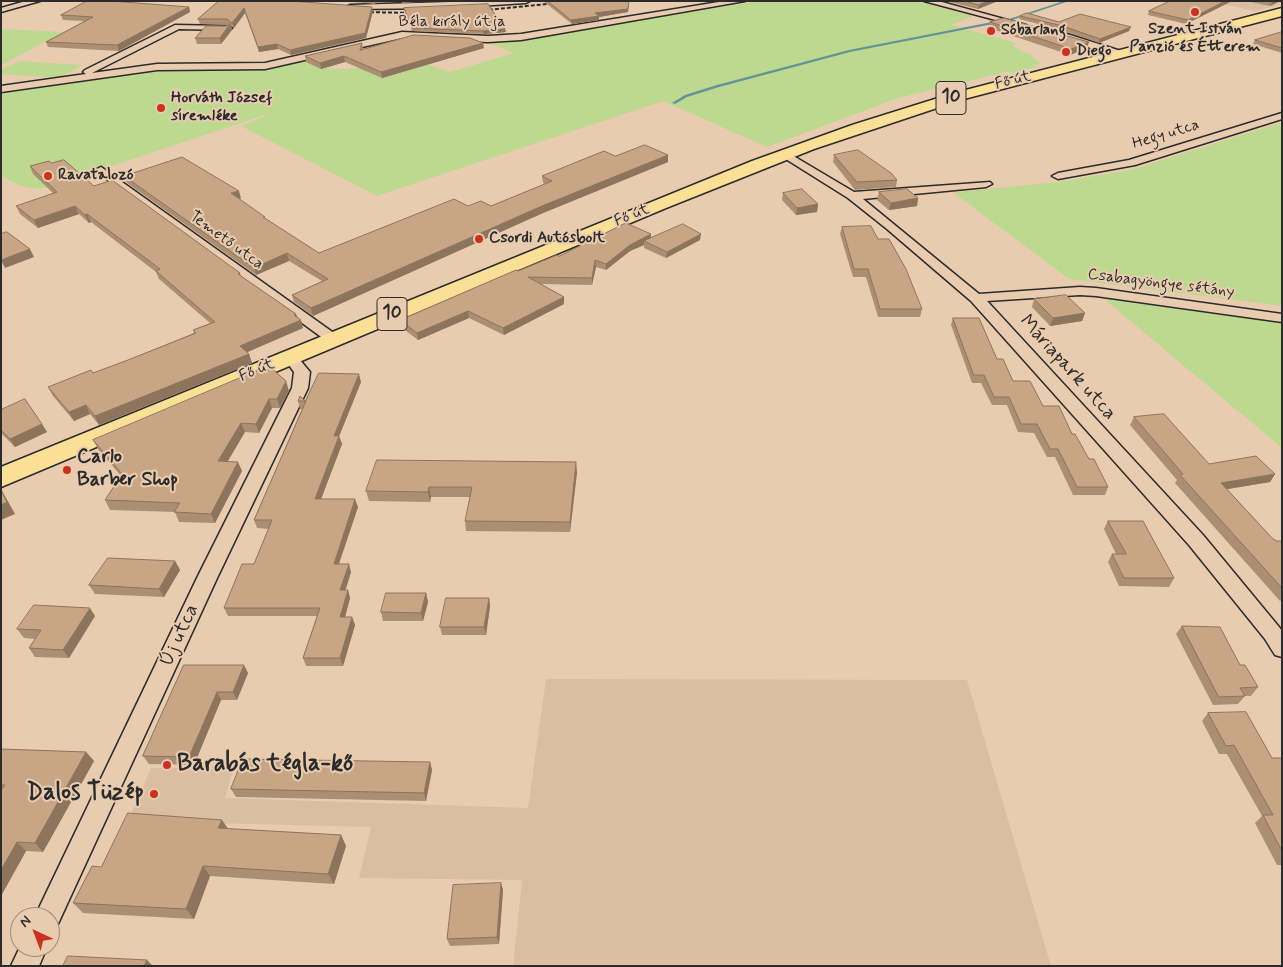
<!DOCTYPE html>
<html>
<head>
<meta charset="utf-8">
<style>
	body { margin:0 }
	#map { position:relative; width:1283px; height:967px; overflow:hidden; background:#e9ccb0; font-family:Mynerve,sans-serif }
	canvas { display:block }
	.frame { position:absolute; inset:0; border:2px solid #2b2b2b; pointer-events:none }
	.north { position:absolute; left:10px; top:907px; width:50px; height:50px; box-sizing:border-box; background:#e9ccb0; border:1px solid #9d8c7b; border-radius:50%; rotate:317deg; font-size:14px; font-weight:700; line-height:20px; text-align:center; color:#2b2b2b }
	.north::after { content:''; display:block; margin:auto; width:18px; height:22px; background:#c8321e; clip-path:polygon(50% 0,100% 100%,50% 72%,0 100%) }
</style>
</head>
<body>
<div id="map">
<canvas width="1283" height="967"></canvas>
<div class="frame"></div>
<div class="north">N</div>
</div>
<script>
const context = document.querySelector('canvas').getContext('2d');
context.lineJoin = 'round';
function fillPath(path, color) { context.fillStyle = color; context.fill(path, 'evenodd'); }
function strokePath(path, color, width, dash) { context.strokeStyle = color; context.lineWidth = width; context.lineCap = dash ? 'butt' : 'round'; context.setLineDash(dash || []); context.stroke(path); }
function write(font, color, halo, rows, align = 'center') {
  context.font = font + ' Mynerve,sans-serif'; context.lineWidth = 4; context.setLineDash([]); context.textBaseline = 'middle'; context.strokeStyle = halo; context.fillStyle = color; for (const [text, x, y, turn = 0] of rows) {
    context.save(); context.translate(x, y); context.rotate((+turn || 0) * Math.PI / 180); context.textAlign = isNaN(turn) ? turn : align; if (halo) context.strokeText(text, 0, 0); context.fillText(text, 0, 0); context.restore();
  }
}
const built = new Path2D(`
	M1209 1H1282V4L1255 11Z
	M546 679 967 680 1051 966H513L522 880 359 878 371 827 128 821 151 768 234 767 225 798 528 808Z`);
const green = new Path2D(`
	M760 1H916L973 16 951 25 1016 43 1013 46 1023 52 1031 54 1033 58 1042 64 1036 65V67L1013 73 1006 72 898 98 767 147 663 101 377 196 241 126 274 112 46 188C29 190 15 185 1 175V92L175 68 265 69 268 71 271 70 268 68 305 60 321 68 348 69 417 61 450 72 514 53 486 42 564 32Z
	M1 29 64 32 1 65Z
	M19 61 82 65 59 78 1 74V70Z
	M1280 123 1282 124V306L1069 279 955 194 957 192 1058 182 1131 170Z
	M1096 292 1282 318V448Z`);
const stream = new Path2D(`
	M1064 1H1069L1012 20 1009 19Z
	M997 21 998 23 850 52 719 87 687 97 675 104 672 103 685 95 717 85 849 50Z`);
const street = new Path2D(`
	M26 1H40L1 12V8Z
	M484 1H530L526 3 445 8 350 9 346 7 350 5Z
	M725 1H745L521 40 488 42 402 38 265 69 157 70 1 92V86L86 74 83 72 85 70 175 25 228 26 232 28 228 30 179 29 92 73 157 64 265 63 402 32 488 36 521 34Z
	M924 1H938L1026 25 1022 27Z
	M1067 34 1124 52 1125 54 1121 57 1064 39 1063 37Z
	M1282 113V119L1135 165 1058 179 1052 176 1058 173 1129 160Z
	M785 151 854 192 990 182 992 184 986 187 863 199 979 294 1080 287 1096 288 1282 314V322L1096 296 1080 295 987 301 1203 535 1279 627 1282 631V657L1275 655 1265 639 1189 545 971 301 887 229 848 198 781 156 780 154 781 152Z
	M101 167 338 336 340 339 338 342H328L97 172 95 170Z
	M290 353 295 354 310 372 308 388 218 576 57 926 50 929V917H35L39 908 198 576 292 388 294 372 283 357 285 354Z
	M20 947H47L39 966H11Z`);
const primary = new Path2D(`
	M1282 8V16L964 99 814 149 666 208 1 487V467L752 161 852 125 954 93Z`);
const rail = new Path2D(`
	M477 11 577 1
	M358 12 420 13`);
const wall = new Path2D(`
	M219 1 373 11 366 38 291 55 278 49 259 52 245 13 234 28 231 26 232 30 221 44H197L195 38 229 25 200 24 198 19Z
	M342 1H376L375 4Z
	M401 1H437L402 3Z
	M543 1H629L628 12 599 17V20L572 24Z
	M945 1H998L978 9Z
	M1170 1H1232L1186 24 1148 15 1149 11Z
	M1246 1H1280L1270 6Z
	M189 7 190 12 119 51 48 47 46 42 84 21 63 20 61 15Z
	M404 8 505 29 506 32 484 34 412 31Z
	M1020 16 1059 22 1129 31 1099 43 1062 30 1019 19Z
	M990 22 1087 48 1070 55 989 28Z
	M1282 32V53L1253 44 1255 40Z
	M362 43 363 50 484 48 382 78 345 62 321 69 306 62 305 56Z
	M834 155 897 180 896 187 855 190 833 162Z
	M615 156 668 162 543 213 313 316 294 302 292 295 322 281 289 261 256 275 127 183 124 176 241 198 239 199 265 219 319 253 468 206H491L545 184 543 183 542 176Z
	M51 163 94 186 240 273 241 276 296 314 303 328 247 352 249 354 252 363 99 425 90 414 74 421 53 396 48 387 93 373 128 360 194 333 193 330 210 323 159 279 156 272 91 222 89 223 79 214 38 228 20 214 16 206 54 194 33 174 30 166Z
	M879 192 918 198 917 206 889 210 877 200Z
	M783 193 818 204 817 212 796 215 782 200Z
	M842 227 878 239 922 309 920 317H878L866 277H853L840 234Z
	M651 234V238L700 240 666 258 644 248V245L630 251 606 270 596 267 592 285 541 284 564 297V304L504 335 469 318 418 340 401 327 400 320 559 256Z
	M1034 299 1085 313 1082 321 1050 326 1032 307Z
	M953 318 997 359 1013 381 1043 406 1072 434 1089 459 1108 487 1105 495H1073L1055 457H1047L1034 433 1018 432 1007 405H992L981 383H972L951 325Z
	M361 382 339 436 342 444 321 499 358 507 339 564 351 572 345 590H348L350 598 345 617H352L355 625 343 666H306L303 658 317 616H228L224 608 254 564 269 529 257 528 254 520 302 409H300L298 401H305Z
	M289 391 280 408H272L259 433 245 432 227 462 242 471 215 523 179 522 175 512 110 510 105 500 121 476 98 449 93 440Z
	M1 410 42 424 47 432 15 447 1 433Z
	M1134 417 1209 464 1275 474 1270 482 1227 489 1273 539 1277 541H1282V600L1280 601 1175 483 1177 480 1130 425Z
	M577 472 570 532 466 531 465 521 470 497H431L430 502 369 501 366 491Z
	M1108 521 1174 578 1169 587 1119 586 1108 562 1112 554H1116L1104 529Z
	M175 561 180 570 164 597 95 594 89 585Z
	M426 593 428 602 423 621H383L381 612Z
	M489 598 490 606 486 635H442L440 627Z
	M95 616 69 658 35 657 29 648 35 639 24 638 17 629Z
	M1182 626 1240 665 1258 687 1251 696H1245L1238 704 1213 705 1176 634Z
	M184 665 248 673 237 700H221L194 765 149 764 143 756Z
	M1208 713 1272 758H1282V865H1277L1255 823 1262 816 1227 754H1219L1202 721Z
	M1 749 86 752 94 761 43 852 26 851 1 896Z
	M430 762 432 770 426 801 236 797 231 789Z
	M228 829 341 835 346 846 334 884 210 876 194 919 83 913 73 903 101 867Z
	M501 883 503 890 499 944 450 946 447 939Z`);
const shadedWall = new Path2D(`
	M629 1 628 12 599 17V20L572 24 571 20 595 13Z
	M988 1H998L978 9 979 5Z
	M1225 1H1232L1186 24 1188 20Z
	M1274 1H1280L1270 6 1272 2Z
	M189 7 190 12 119 51 117 45Z
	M372 7 373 11 366 38 291 55 290 50Z
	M244 8 245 13 234 28 232 23Z
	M230 24 232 30 221 44 220 38Z
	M1131 27 1129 31 1099 43 1100 39Z
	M505 29 506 32 484 34 483 31Z
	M1089 42 1087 48 1070 55 1071 49Z
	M483 43 484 48 382 78 381 72Z
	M277 44 278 49 259 52 258 47Z
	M344 56 345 62 321 69 320 63Z
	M668 155V162L543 213 313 316 311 308 542 206Z
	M239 191 241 198 233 201 231 193Z
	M918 198 917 206 889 210 891 203Z
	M818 204 817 212 796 215 797 208Z
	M75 206 79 214 38 228 34 220Z
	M87 214 91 222 89 223 85 215Z
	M651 234V241H644V245L630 251 606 270V264L630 245Z
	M701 234 700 240 666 258 667 252Z
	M30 249 34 257 5 268 1 260Z
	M287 253 289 261 256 275 254 268Z
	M595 260 596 267 592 285V278Z
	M564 297V304L504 335 503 328Z
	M468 311 469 318 418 340 417 333Z
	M1085 313 1082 321 1050 326 1053 318Z
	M296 314 298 321 301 320 303 328 243 354 240 346Z
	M249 354 252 363 99 425 95 416Z
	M359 374 361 382 336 444 334 436Z
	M286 381 289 391 280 408 277 399Z
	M269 399 272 408 259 433 256 424Z
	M86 405 90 414 74 421 69 412Z
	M241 423 245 432 222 471 218 461Z
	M42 424 47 432 15 447 10 439Z
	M339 436 342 444 318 507 315 499Z
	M238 462 242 471 215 523 211 514Z
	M576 462 577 472 570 532V522Z
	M1275 474 1270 482 1216 491 1221 483Z
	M429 487 431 497 430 502 428 492Z
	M1 489 15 514 1 520Z
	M355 499 358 507 336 572 334 564Z
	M175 561 180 570 164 597 159 589Z
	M349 564 351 572 343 598 340 590Z
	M348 590 350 598 343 625 340 617Z
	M426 593 428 602 423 621 421 613Z
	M489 598 490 606 486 635 484 627Z
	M90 608 95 616 69 658 63 650Z
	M352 617 355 625 343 666 340 658Z
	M244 665 248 673 237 700 233 692Z
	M217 692 221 700 194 765 189 757Z
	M86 752 94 761 43 852 35 843Z
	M430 762 432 770 426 801 424 793Z
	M222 820 229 830 218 828Z
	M341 835 346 846 334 884 328 874Z
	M17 842 26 851 1 896V870Z
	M203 866 210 876 194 919 186 909Z
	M501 883 503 890 499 944 497 937Z
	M147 960 153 966H144Z`);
const building = new Path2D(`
	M87 1H111L189 7 117 45 46 42 93 17 61 15Z
	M219 1H290L372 7 365 33 290 50 277 44 258 47 244 8 232 23 227 19H198Z
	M548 1H629L628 9 595 13 599 16 571 20Z
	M965 1H988L979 5Z
	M1170 1H1225L1188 20 1149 11Z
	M488 4 505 29 483 31 412 28 404 8Z
	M1027 13 1059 22 1080 14 1131 27 1100 39 1063 26 1020 16Z
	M1004 18 1089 42 1071 49 990 22Z
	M230 24 220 38H195L206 26H226Z
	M1282 32V48L1255 40Z
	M414 35 470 38 483 43 381 72 344 56 320 63 305 56 362 43 360 50Z
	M645 145 668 155 542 206 311 308 292 295 328 279 287 253 254 268 124 176 182 157 239 191 231 193 265 217H263L319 253 454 199 468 206 481 201 491 206 552 181 542 176 604 151 615 156Z
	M858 150 891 173 897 180 857 182 834 155Z
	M64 160 94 186 112 180 240 273 238 274 296 314 294 315 301 320 240 346 249 354 95 416 86 405 69 412 48 387 91 370 93 373 128 360 196 333 193 330 215 322 156 271 160 269 87 214 85 215 75 206 34 220 16 206 57 192 30 166 49 161 51 163Z
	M802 189 818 204 797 208 783 193Z
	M907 189 918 198 891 203 879 192Z
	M626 223 651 234 630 245 606 264 595 260 592 278 528 277 564 297 503 328 468 311 417 333 400 320 516 270 518 271 557 255 559 256Z
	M683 224 701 234 667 252 644 241Z
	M871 226 878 239H889L906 269 922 309H880L868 269H854L842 227Z
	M7 232 30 249 1 260V234Z
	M1066 295 1085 313 1053 318 1034 299Z
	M953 318H979L997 359H1003L1013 381H1030L1043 406H1059L1072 434H1075L1089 459H1094L1108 487H1077L1058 449H1050L1037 424H1021L1009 397H994L984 375H974Z
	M264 368 266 370 271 368 286 381 277 399H269L256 424 241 423 218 461 238 462 211 514 174 512 180 503 105 500 122 474 93 440Z
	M319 373 359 374 334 436H339L315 499H355L334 564H349L340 590H348L340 617H352L340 658H303L320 608H224L242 564H254L272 520H254L306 401H298L300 396 305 401Z
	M25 399 42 424 10 439 1 430V410Z
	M1164 414 1209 464 1256 456 1275 474 1221 483 1273 539 1277 541H1282V588L1180 475 1183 474 1134 417Z
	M377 460 576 462 570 522 465 521 472 487H429L428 492 366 491Z
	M1 490 7 502 1 505Z
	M1108 521H1143L1174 578H1124L1112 554H1126Z
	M108 558 175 561 159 589 89 585Z
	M386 593H426L421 613 381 612Z
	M446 598H489L484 627H440Z
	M34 605 90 608 63 650 29 648 41 630 17 629Z
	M1182 626 1220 627 1240 665H1245L1258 687 1240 688 1245 696 1219 697Z
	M184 665H244L233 692H217L189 757 143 756Z
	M1246 712 1272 758H1282V851L1263 815H1273L1234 745 1226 746 1208 713Z
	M1 749 86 752 35 843 17 842 1 870V790L5 785H1Z
	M243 759 430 762 424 793 231 789Z
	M128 813 222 820 218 828 341 835 328 874 203 866 186 909 73 903 92 866 101 867Z
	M501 883 497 937 447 939 453 885Z
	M68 956 147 960 144 966H63Z`);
const markers = [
	[1195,12,5,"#c8321e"],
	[991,31,5,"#c8321e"],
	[1066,52,5,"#c8321e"],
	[161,108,5,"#c8321e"],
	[48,176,5,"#c8321e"],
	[479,239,5,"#c8321e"],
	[67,470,5,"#c8321e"],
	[167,765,5,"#c8321e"],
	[154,794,5,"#c8321e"]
];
const farStreetnames = [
	["Béla király útja",452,23],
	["Fő út",1013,81,-14],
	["Hegy utca",1166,135,-17],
	["Fő út",632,216,-22],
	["Temető utca",226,241,36],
	["Csabagyöngye sétány",1161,284,7],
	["Fő út",257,371,-23]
];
const farPoinames = [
	["Szent István",1195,30,"center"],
	["Panzió és Étterem",1195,48,"center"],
	["Sóbarlang",1001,31],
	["Diego",1076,52],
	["Horváth József",171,99],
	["síremléke",171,117],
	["Ravatalozó",58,176],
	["Csordi Autósbolt",489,239]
];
const shields = [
	[951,98,30],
	[392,314,30]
];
const shieldNames = [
	["10",951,98],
	["10",392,314]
];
const streetNames = [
	["Máriapark utca",1067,368,48],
	["Új utca",180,636,-65]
];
const poiNames = [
	["Carlo",77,458],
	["Barber Shop",77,481]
];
const nearPoinames = [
	["Barabás tégla-kő",177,765],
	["Dalos Tüzép",144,794,"right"]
];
fillPath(built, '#dbbea1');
fillPath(green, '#bdd88f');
fillPath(stream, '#639399');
strokePath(street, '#2b2b2b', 3);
strokePath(primary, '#2b2b2b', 3);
fillPath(street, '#e9ccb0');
fillPath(primary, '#fadf96');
strokePath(rail, '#2b2b2b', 2, [4, 2]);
fillPath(wall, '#ac8f72');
fillPath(shadedWall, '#8c745d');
fillPath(building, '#c8a685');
strokePath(building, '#8c745d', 1);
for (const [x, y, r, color] of markers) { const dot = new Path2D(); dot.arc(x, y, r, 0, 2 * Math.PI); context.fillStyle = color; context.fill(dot); strokePath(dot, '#e9ccb0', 2); }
write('16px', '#2b2b2b', '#e9ccb0', farStreetnames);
write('bold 16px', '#2b2b2b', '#e9ccb0', farPoinames, 'left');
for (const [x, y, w] of shields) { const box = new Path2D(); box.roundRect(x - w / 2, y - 16.5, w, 33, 4); context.fillStyle = '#e9ccb0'; context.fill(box); strokePath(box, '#2b2b2b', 1); }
write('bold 19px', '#2b2b2b', null, shieldNames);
write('20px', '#2b2b2b', '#e9ccb0', streetNames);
write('bold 20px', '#2b2b2b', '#e9ccb0', poiNames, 'left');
write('bold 24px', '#2b2b2b', '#e9ccb0', nearPoinames, 'left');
</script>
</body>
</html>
